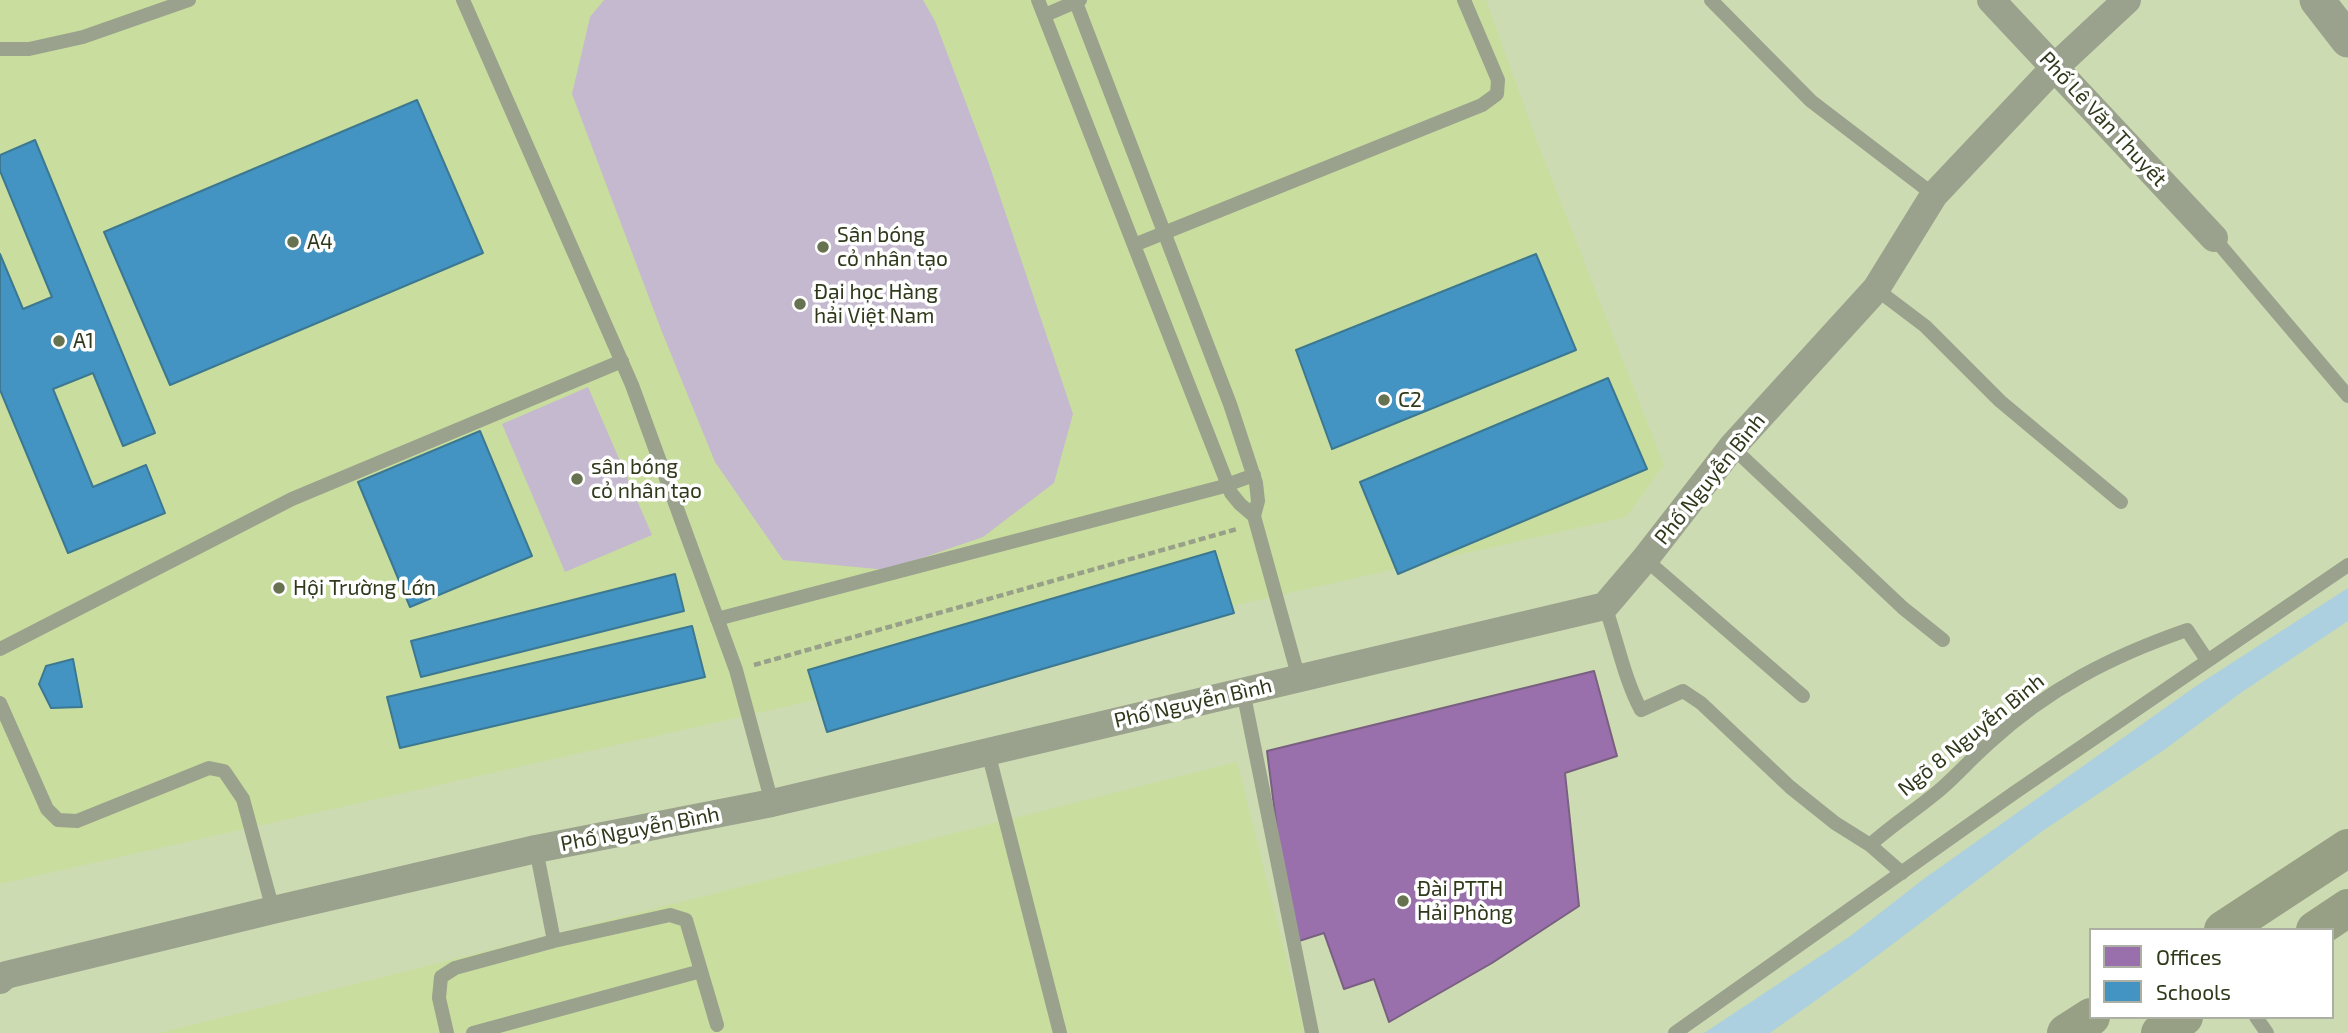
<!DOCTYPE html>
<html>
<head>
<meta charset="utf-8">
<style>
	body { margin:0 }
	#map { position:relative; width:2348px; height:1033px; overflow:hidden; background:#cddbb2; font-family:"Exo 2",sans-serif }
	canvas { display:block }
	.legend { position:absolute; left:2089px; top:928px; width:245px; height:91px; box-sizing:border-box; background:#fff; border:2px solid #acb0a4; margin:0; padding:9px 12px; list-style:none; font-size:21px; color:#2f391b }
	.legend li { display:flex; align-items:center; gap:14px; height:35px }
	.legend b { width:35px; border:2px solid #acb0a4 }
</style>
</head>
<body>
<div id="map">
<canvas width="2348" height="1033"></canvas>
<ul class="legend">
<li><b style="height:19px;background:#9970ab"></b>Offices</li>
<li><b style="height:19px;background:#4393c3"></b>Schools</li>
</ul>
</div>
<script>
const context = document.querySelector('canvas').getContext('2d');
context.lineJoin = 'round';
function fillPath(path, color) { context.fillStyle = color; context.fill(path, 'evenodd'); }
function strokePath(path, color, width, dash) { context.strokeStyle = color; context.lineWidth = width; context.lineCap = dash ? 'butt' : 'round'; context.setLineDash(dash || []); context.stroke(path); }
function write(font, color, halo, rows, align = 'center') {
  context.font = font + ' "Exo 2",sans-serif'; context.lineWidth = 7; context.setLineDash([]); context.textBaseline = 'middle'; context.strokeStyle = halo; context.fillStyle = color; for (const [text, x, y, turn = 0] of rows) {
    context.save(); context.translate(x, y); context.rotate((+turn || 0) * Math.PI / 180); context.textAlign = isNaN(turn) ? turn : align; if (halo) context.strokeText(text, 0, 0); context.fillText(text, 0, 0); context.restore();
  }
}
const built = new Path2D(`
	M0 0H1486L1538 144 1664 465 1626 517 0 884Z
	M1237 762 1305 1033H160Z`);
const green = new Path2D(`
	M604 0H923L935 21 988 161 1073 414 1054 483 983 537 887 570 783 560 715 462 662 332 572 94 590 17Z
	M588 387 652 535 565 572 502 424Z`);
const water = new Path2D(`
	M2348 588V621L2242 692 2164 750 2041 832 1857 971 1770 1033H1704L1849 937 1925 878 2196 686Z`);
const offices = new Path2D(`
	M1594 671 1617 756 1565 773 1579 906 1492 963 1389 1022 1374 979 1344 989 1324 933 1299 941 1282 869 1267 751Z`);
const schools = new Path2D(`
	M417 100 483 253 170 385 104 232Z
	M35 140 155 433 123 446 93 373 53 389 93 487 146 465 165 513 68 553 0 390V254L23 309 52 297 0 171V155Z
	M1536 254 1576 350 1332 449 1296 350Z
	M1608 378 1647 469 1398 574 1360 482Z
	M480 431 532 556 410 607 358 482Z
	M1215 551 1234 613 827 732 808 670Z
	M675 574 684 611 421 677 411 641Z
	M692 626 705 677 400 748 387 697Z
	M73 659 82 707 51 708 39 684 46 666Z`);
const path = new Path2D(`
	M754 665 1237 529`);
const service = new Path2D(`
	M463 0 632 385 736 670 772 803
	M1038 0 1231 493 1240 504 1254 516
	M1075 0 1230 404 1256 483 1258 501 1254 516 1299 679
	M1711 0 1811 101 1934 195
	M1045 15 1080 0
	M0 49H29L83 37 189 0
	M2214 238 2348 396
	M1134 245 1482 105 1497 94 1498 80 1464 0
	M1876 289 1925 326 2000 401 2121 502
	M1732 447 1903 608 1943 640
	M1645 559 1803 696
	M1605 606C1617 640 1624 678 1641 710L1683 691 1701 703 1790 787 1835 823 1870 845 1902 873
	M717 619 1221 487 1254 475
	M0 649 292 499 622 361
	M1243 691 1312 1033
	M0 703 47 809 58 820 77 821 209 768 224 771 243 799 273 910
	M988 752 1060 1033
	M1870 845C1893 824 1919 808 1942 788 1958 774 1972 758 1988 744 2047 689 2112 656 2187 630L2207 660
	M554 941 670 915 686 920 717 1025
	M2256 1017 2267 1033
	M447 1033 439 998 441 977 455 968 554 941 536 849
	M473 1033 701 971
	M1675 1033 2014 793 2348 565`);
const minor = new Path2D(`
	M1991 0 2214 238
	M0 980 6 975 273 910 536 849 772 803 1605 606 1645 559 1732 447 1876 289 1934 195 2054 68 2127 0`);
const tertiary = new Path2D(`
	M2317 0 2348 40`);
const trunk = new Path2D(`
	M2223 930 2348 848
	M2315 930 2348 908
	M2066 1033 2091 1017
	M2160 1033 2184 1017`);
const markers = [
	[293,242,7,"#667250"],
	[823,247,7,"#667250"],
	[800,304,7,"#667250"],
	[59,341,7,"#667250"],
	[1384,400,7,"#667250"],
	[577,479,7,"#667250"],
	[279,588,7,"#667250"],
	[1403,901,7,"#667250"]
];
const streetNames = [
	["Phố Lê Văn Thuyết",2103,119,47],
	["Phố Nguyễn Bình",1710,479,-51],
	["Phố Nguyễn Bình",1193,703,-13],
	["Ngõ 8 Nguyễn Bình",1971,735,-39],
	["Phố Nguyễn Bình",640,829,-11]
];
const poiNames = [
	["Sân bóng",837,235],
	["cỏ nhân tạo",837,259],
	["A4",307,242],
	["Đại học Hàng",814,292],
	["hải Việt Nam",814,316],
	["A1",73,341],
	["C2",1398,400],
	["sân bóng",591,467],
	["cỏ nhân tạo",591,491],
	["Hội Trường Lớn",293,588],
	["Đài PTTH",1417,889],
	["Hải Phòng",1417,913]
];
fillPath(built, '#c9de9e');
fillPath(green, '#c5b9cf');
fillPath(water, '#acd0df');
fillPath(offices, '#9970ab');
strokePath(offices, '#796080', 2);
fillPath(schools, '#4393c3');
strokePath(schools, '#3d7891', 2);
strokePath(path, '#98a089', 4.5, [7, 3.5]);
strokePath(service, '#9aa18d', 14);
strokePath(minor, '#9aa18d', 28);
strokePath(tertiary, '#9aa18d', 35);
strokePath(trunk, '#97a084', 38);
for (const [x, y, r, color] of markers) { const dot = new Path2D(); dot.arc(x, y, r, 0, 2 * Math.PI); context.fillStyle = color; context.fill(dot); strokePath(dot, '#fff', 2.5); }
write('21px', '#2f391b', '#fff', streetNames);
write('21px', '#2f391b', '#fff', poiNames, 'left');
</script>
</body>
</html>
